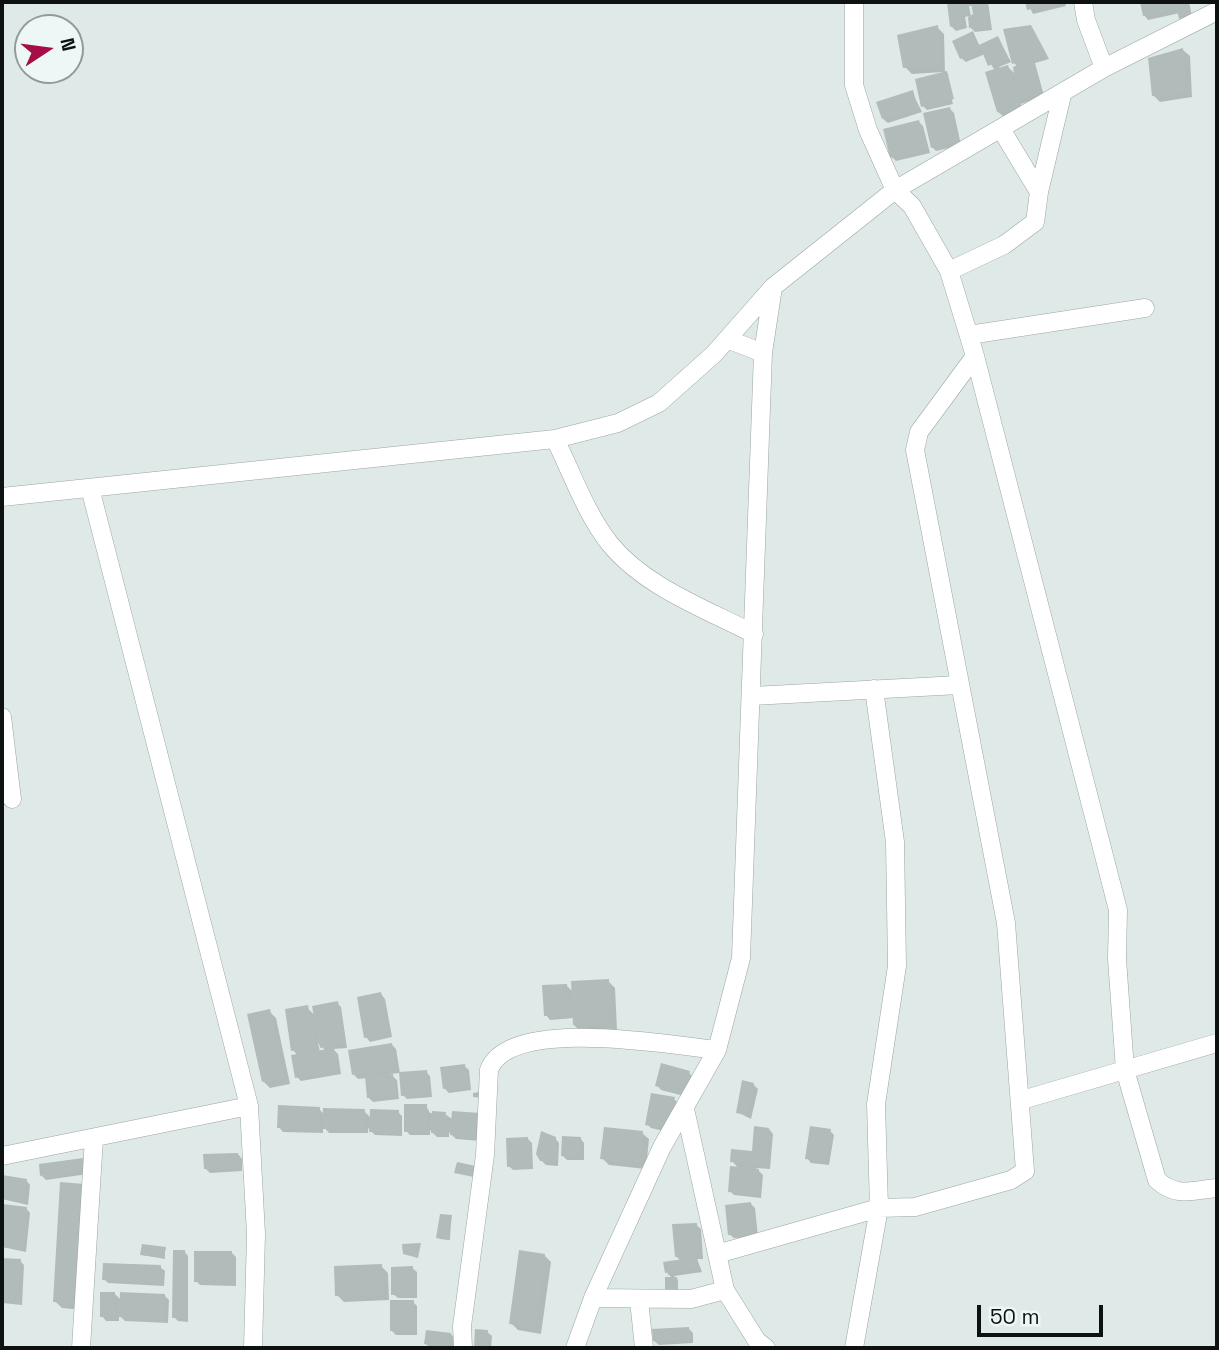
<!DOCTYPE html>
<html>
<head>
<meta charset="utf-8">
<style>
	body { margin:0 }
	#map { position:relative; width:1219px; height:1350px; overflow:hidden; background:#dfe9e8; font-family:"Space Grotesk",sans-serif }
	canvas { display:block }
	.frame { position:absolute; inset:0; border:4px solid #0e1111; pointer-events:none }
	.north { position:absolute; left:14px; top:14px; width:70px; height:70px; box-sizing:border-box; background:#ecf7f6; border:2px solid #939b9a; border-radius:50%; rotate:77deg; font-size:19px; font-weight:700; line-height:28px; text-align:center; color:#0e1111 }
	.north::after { content:''; display:block; margin:auto; width:24px; height:32px; background:#a50e46; clip-path:polygon(50% 0,100% 100%,50% 72%,0 100%) }
	.scale { position:absolute; left:977px; top:1305px; width:126px; height:32px; box-sizing:border-box; border:4px solid #0e1111; border-top:0; padding-left:9px; font-size:21px; line-height:24px; white-space:nowrap; color:#0e1111; -webkit-text-stroke:5px #ecf7f6; paint-order:stroke }
</style>
</head>
<body>
<div id="map">
<canvas width="1219" height="1350"></canvas>
<div class="frame"></div>
<div class="north">N</div>
<div class="scale">50 m</div>
</div>
<script>
const context = document.querySelector('canvas').getContext('2d');
context.lineJoin = 'round';
function fillPath(path, color) { context.fillStyle = color; context.fill(path, 'evenodd'); }
function strokePath(path, color, width, dash) { context.strokeStyle = color; context.lineWidth = width; context.lineCap = dash ? 'butt' : 'round'; context.setLineDash(dash || []); context.stroke(path); }
const shadow = new Path2D(`
	M949 2H988L992 30 975 32 971 28 969 16 965 17 967 28 956 31 951 26ZM969 6H973L975 15 971 17Z
	M1027 2H1065L1066 6 1033 14Z
	M1141 2H1189L1193 21 1185 22 1180 13 1148 20 1144 15Z
	M937 27 944 34 945 72 949 76H946L953 104 927 110 923 106 944 72 912 74 905 67Z
	M1031 27 1049 59 1035 63 1044 96 1021 104 1024 114 1003 116 998 112 995 71 985 54 966 62 961 58 972 33 980 46 998 38 1011 62 999 67 1000 69 1008 67 1016 75 1018 67 1014 63Z
	M1183 50 1190 56 1192 97 1160 102 1153 95Z
	M912 92 922 112 888 123 883 119Z
	M950 109 954 113 961 145 936 151 932 147Z
	M919 122 923 126 930 153 896 161 892 157Z
	M608 981 615 988 617 1030 581 1032 574 1025V1018L550 1020 546 1015 566 985 573 992Z
	M381 994 385 999 392 1037 370 1042 366 1037Z
	M337 1003 341 1007 347 1048 333 1049 338 1054 341 1074 301 1081 297 1077 298 1056 293 1050 308 1009 316 1016ZM318 1043 326 1051 320 1052Z
	M269 1011 276 1018 290 1084 270 1088 263 1081Z
	M392 1045 396 1049 400 1073 390 1074 397 1080 399 1099 373 1102 369 1098 367 1078 358 1079 354 1075Z
	M464 1066 469 1070 471 1090 449 1093 445 1089Z
	M426 1072 430 1076 432 1097 407 1099 403 1095Z
	M689 1073 693 1077 688 1097 661 1090 657 1085Z
	M753 1084 758 1089 751 1119 737 1112Z
	M480 1092 482 1098 473 1097V1093Z
	M674 1099 678 1103 672 1133 651 1128 647 1124Z
	M426 1106 430 1113 445 1114 482 1141 456 1139 449 1132V1137H437L430 1130V1135H410L406 1131Z
	M319 1109 325 1115 364 1111 371 1118 398 1112 402 1116V1136L375 1135 368 1128V1133H329L323 1126V1133L283 1132 279 1127Z
	M769 1129 773 1134 770 1169 756 1168 763 1175 761 1198 734 1195 730 1191 739 1169 732 1161 753 1153Z
	M830 1131 834 1135 829 1165 811 1163 807 1158Z
	M642 1133 649 1139 646 1169 609 1165 602 1158Z
	M527 1138 532 1143 533 1169 513 1170 509 1166Z
	M555 1138 559 1143 558 1166 546 1165 541 1160Z
	M580 1138 584 1143V1160H567L563 1156Z
	M238 1154 242 1159V1171L210 1173 205 1168Z
	M83 1160 88 1174 46 1180 42 1176Z
	M2 1177 26 1180 30 1185 28 1205 2 1199Z
	M61 1184 83 1310 62 1308 55 1301Z
	M751 1204 755 1208 758 1237 734 1238 729 1234Z
	M4 1206 26 1208 30 1213 26 1252 2 1247Z
	M451 1217 450 1240 440 1239 438 1237Z
	M696 1225 701 1229 703 1259H697L702 1272 674 1276 678 1280V1298L673 1279 667 1273 681 1261 676 1256Z
	M165 1248V1259L142 1255Z
	M184 1251 188 1256V1322L178 1321 174 1317Z
	M232 1253 236 1257V1286L200 1285 196 1281Z
	M544 1255 551 1262 541 1334 518 1330 511 1323Z
	M2 1260 20 1261 24 1265 22 1305 2 1303Z
	M381 1266 388 1273 389 1300 344 1302 337 1295Z
	M160 1267 165 1271 164 1286 108 1283 104 1279Z
	M412 1268 417 1272V1298H398L393 1294Z
	M114 1293 121 1300 165 1296 169 1300 168 1323 125 1321 119 1315V1321H106L102 1316Z
	M413 1302 417 1306V1335H396L392 1331Z
	M689 1329 693 1333V1343L659 1345 654 1341Z
	M477 1331 487 1332 492 1336 491 1348H476Z
	M451 1334 455 1339 454 1348H430L426 1344Z`);
const building = new Path2D(`
	M947 2H966L968 12 961 13 964 24 950 27Z
	M971 2H985L988 26 969 28 968 17 973 14Z
	M1025 2H1059V3L1027 10Z
	M1140 2H1186L1189 17 1179 19 1177 9 1143 16Z
	M938 25 941 65 903 68 897 35Z
	M1031 25 1047 55 1012 64 1003 29Z
	M973 31 979 45 998 36 1008 57 988 66 981 49 960 59 952 41Z
	M1183 48 1186 91 1152 96 1148 58Z
	M1032 59 1040 92 1018 100 1013 67Z
	M1008 65 1021 110 997 112 985 72Z
	M947 71 954 99 921 107 915 79Z
	M913 90 918 108 882 119 876 102Z
	M950 107 958 141 931 148 923 113Z
	M919 120 926 149 890 158 883 129Z
	M609 979 610 1024 573 1025 571 981Z
	M567 984 569 1014 544 1016 542 985Z
	M381 992 389 1034 364 1038 357 997Z
	M338 1001 345 1042 320 1048 312 1006Z
	M308 1005 316 1047 291 1051 285 1009Z
	M270 1009 284 1077 262 1082 247 1014Z
	M392 1043 396 1069 352 1075 348 1050Z
	M334 1048 338 1071 295 1078 291 1055Z
	M661 1063 690 1071 684 1094 655 1086Z
	M465 1064 468 1086 443 1089 440 1067Z
	M427 1070 429 1093 401 1096 399 1072Z
	M393 1074 395 1096 367 1098 365 1077Z
	M742 1080 754 1083 747 1115 736 1113Z
	M651 1093 675 1097 668 1129 645 1125Z
	M404 1104H427V1131L404 1132Z
	M278 1105 320 1107 319 1130 277 1128Z
	M323 1108 365 1109 364 1129H323Z
	M370 1109 399 1110 398 1133 369 1132Z
	M432 1111 446 1112 445 1134 431 1133Z
	M452 1111 480 1113 479 1138 450 1135Z
	M754 1126 769 1128 766 1166 730 1162 731 1149 752 1151Z
	M810 1126 831 1129 826 1162 805 1159Z
	M604 1127 643 1131 639 1163 600 1159Z
	M541 1131 556 1137 555 1162 540 1161 536 1154Z
	M562 1136 581 1137 580 1157 561 1156Z
	M528 1137 529 1166 507 1167 506 1138Z
	M238 1153 239 1168 204 1169 203 1154Z
	M83 1158 85 1171 40 1176 39 1164Z
	M457 1162 476 1166 474 1177 454 1173Z
	M730 1166 759 1169 757 1194 728 1192Z
	M2 1175 27 1179 24 1201 2 1198Z
	M60 1182 84 1184 77 1303 53 1302Z
	M751 1202 754 1233 728 1235 725 1205Z
	M3 1204 27 1207 23 1249 2 1247Z
	M440 1214 452 1215 449 1240 436 1238Z
	M697 1223 699 1255 675 1257 672 1224Z
	M421 1243 418 1258 403 1254 402 1244Z
	M142 1244 166 1247 164 1258 140 1255Z
	M173 1250H185L184 1318H172Z
	M519 1250 545 1254 535 1328 509 1324Z
	M194 1251H232V1282H194Z
	M697 1257 699 1268 665 1273 663 1262Z
	M2 1258 21 1259 18 1301 2 1300Z
	M103 1263 161 1265 160 1282 102 1280Z
	M382 1264 383 1294 335 1296 334 1266Z
	M413 1266 414 1294 391 1295V1267Z
	M665 1277H677V1297H665Z
	M100 1292H115V1317H100Z
	M120 1292 165 1294 164 1319 119 1317Z
	M390 1300H414V1332L390 1331Z
	M689 1327 690 1340 653 1341 652 1329Z
	M475 1329 488 1330 487 1348H474Z
	M426 1330 451 1333 450 1348 424 1344Z`);
const street = new Path2D(`
	M854 2V85L868 130 895 190 912 206 949 271 975 356 1118 910 1117 959 1125 1070 1157 1180C1177 1198 1192 1190 1217 1188
	M1083 2 1086 20 1104 68
	M1001 129 1039 192
	M949 271 1004 245 1035 222 1039 192 1062 95
	M969 335 1145 308
	M727 339 763 353
	M555 439C572 473 586 514 610 544 645 587 706 609 754 634
	M90 488 249 1106 256 1234 253 1348
	M2 497 555 439 618 423 659 403 714 354 773 287 895 190 1104 68 1217 11
	M752 696 959 685
	M2 717 12 799
	M1022 1100 1217 1043
	M685 1109 725 1290 757 1341 766 1348
	M2 1156 249 1106
	M717 1254 879 1208 915 1207 1011 1180 1025 1171 1006 923 915 450 919 432 975 356
	M593 1298 691 1299 725 1290
	M639 1300 644 1348
	M81 1348 94 1138
	M463 1348 462 1326 485 1155 489 1070C509 1016 671 1045 717 1050
	M575 1348 593 1298 662 1147 717 1050 741 958 763 353 773 287
	M854 1348 879 1208 876 1104 897 966 895 842 874 689`);
fillPath(shadow, '#0003');
fillPath(building, '#b1bbba');
strokePath(street, '#9ba5a4', 19);
strokePath(street, '#fff', 18);
</script>
</body>
</html>
